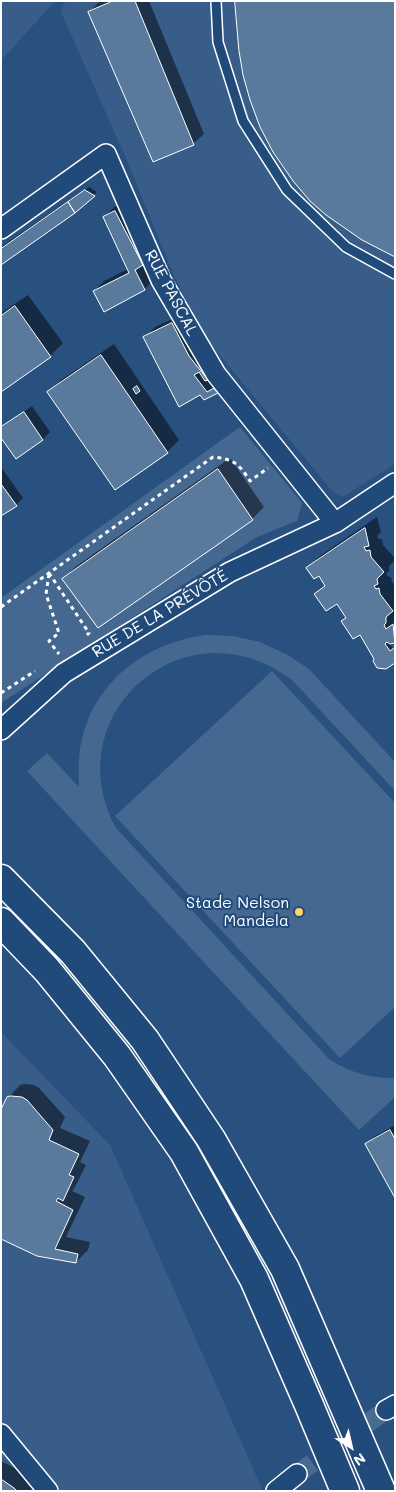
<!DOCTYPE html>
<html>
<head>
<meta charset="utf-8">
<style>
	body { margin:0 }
	#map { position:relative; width:396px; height:1492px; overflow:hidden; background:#28517f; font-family:Mali,sans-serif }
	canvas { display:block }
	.frame { position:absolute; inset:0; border:2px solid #fff; pointer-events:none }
	.north { position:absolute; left:326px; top:1422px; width:50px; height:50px; -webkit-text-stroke:4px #1f4a7a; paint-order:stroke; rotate:145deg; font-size:14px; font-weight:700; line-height:20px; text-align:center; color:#fff }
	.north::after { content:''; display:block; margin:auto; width:18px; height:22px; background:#fff; clip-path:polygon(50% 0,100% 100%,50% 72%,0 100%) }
</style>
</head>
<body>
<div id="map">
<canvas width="396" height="1492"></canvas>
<div class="frame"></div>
<div class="north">N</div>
</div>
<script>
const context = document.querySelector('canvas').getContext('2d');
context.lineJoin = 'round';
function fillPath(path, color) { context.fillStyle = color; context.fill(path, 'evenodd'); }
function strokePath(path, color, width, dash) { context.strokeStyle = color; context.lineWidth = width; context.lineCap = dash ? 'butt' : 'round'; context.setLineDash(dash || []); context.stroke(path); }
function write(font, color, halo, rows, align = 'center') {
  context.font = font + ' Mali,sans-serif'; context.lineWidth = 4; context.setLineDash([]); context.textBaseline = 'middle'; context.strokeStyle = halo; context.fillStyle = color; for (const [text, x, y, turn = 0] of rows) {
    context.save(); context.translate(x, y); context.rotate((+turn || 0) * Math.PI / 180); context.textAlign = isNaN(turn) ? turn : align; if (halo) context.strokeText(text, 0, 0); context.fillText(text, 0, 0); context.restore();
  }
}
const built = new Path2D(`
	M1 1H55L1 61Z
	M65 1H395V464L343 497 332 491 204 336 175 278 125 156 61 12Z
	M1 1032 110 1145 263 1491H1Z`);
const green = new Path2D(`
	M240 427 302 503 297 521 257 537 1 703V598Z
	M205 635 233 636 260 642 286 654 309 669 395 762V791L293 681C189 599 54 712 116 828L329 1059C348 1072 372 1079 395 1078V1097L359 1130 27 771 47 753 79 787C79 774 78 761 80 749 91 683 143 644 205 635Z
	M272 671 395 803V1007L340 1058 115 816Z`);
const shadow = new Path2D(`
	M100 1H149L204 134 193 144 89 12Z
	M89 187 97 192 74 212 1 263V247L79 193 80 194Z
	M126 202 155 279 144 289 94 291 104 281 128 269 104 217 114 207Z
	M28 295 63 343 50 356 1 390V313Z
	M183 314 227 382 217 392 204 399 145 338 155 327Z
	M114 344 179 440 167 452 49 392 61 380Z
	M32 406 50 432 43 439 16 457 1 427Z
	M230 458 264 507 252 519 63 579 75 567Z
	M1 467 23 498 16 505 1 515Z
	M377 517 381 532 377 536 379 539H382L383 545 395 558V560L389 566V571L386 574 389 577H391L392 582 395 585V647L392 642 390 644 395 651 376 660 360 634 342 622 347 617 338 602 315 594 326 584 320 575 308 568 320 556Z
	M24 1084 34 1085 39 1088 65 1117 60 1128 90 1141 80 1162 86 1165 75 1187 72 1191 85 1197 66 1237 90 1242 88 1250 76 1262 38 1255 8 1098 20 1085Z
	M395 1125V1195L366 1144 374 1137Z
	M1 1461 18 1470 40 1491H1Z`);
const building = new Path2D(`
	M113 1H135L194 145 153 162 88 12Z
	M235 1H395V257L362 240 326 215 310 201 293 181 273 152 260 127 250 100 243 75 239 51Z
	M85 190 95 196 75 213 68 202Z
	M68 202 75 213 1 265V249Z
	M115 211 143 265 135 270 145 290 104 312 93 291 129 273 103 217Z
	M15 306 51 357 1 392V316Z
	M172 323 189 356 208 380 205 381 199 372 194 375 207 392 214 388 218 393 204 400 200 395 179 407 143 337Z
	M101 355 168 453 115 490 47 392Z
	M137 386 140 391 136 394 133 389Z
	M24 412 43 440 16 459 1 438V427Z
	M218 469 253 520 98 628 62 579Z
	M1 484 17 506 1 516Z
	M365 528 369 546 364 547 366 551 370 550 371 557 384 572 377 579 378 584 374 586 376 589 379 588 380 594 393 611 386 617V623L384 625 386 629 393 624 395 643 390 644 387 642 385 644 390 651 394 648 395 649V663L386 669 377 668 373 661 374 659 360 635 353 639 341 621 346 618 337 604 326 611 314 594 325 586 319 576 314 579 306 568Z
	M11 1096 22 1097 27 1100 53 1130 49 1140 79 1154 69 1175 74 1177 63 1201 58 1198 56 1201 73 1210 55 1249 78 1254 76 1263 37 1256 1 1239V1109L7 1097Z
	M390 1130 395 1139V1198L365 1144Z
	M1 1479 14 1488 17 1491H1Z`);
const minorTunnel = new Path2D(`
	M297 1474 386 1410`);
const path = new Path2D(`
	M49 573 89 633 87 635
	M49 574 46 594 59 633 49 641 59 654
	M1 607 213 457C234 459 239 464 250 481L268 468
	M1 693 35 671`);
const service = new Path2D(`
	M216 1 218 42 243 121 287 190 346 247 395 274`);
const minor = new Path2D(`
	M1 229 106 154 161 280 216 374 335 523
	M1 730 64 673 230 572 335 523 395 483
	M386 1410 395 1405
	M1 1434 48 1491
	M276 1491 297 1474`);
const motorway = new Path2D(`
	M1 879 73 952 145 1040 211 1139 285 1269 381 1491
	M1 922 47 970 117 1056 184 1152 254 1279 309 1405 345 1491`);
const markers = [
	[299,912,5,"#ffd166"]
];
const streetNames = [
	["RUE PASCAL",171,293,62],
	["RUE DE LA PRÉVÔTÉ",160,614,-31]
];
const poiNames = [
	["Stade Nelson",289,903],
	["Mandela",289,921]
];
fillPath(built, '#375d88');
fillPath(green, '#446890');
fillPath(shadow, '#0007');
fillPath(building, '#5a7a9d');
strokePath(building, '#fff', 1);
strokePath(minorTunnel, '#486b92', 19, [19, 9]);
strokePath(service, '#fff', 12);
strokePath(minor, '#fff', 22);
strokePath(motorway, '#fff', 31);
strokePath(path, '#fff', 3, [4, 4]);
strokePath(service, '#1f4a7a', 9);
strokePath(minor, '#1f4a7a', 19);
strokePath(motorway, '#1f4a7a', 28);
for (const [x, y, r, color] of markers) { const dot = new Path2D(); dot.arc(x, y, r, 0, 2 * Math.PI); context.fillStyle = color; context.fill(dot); strokePath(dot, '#1f4a7a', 2); }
write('16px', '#fff', '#1f4a7a', streetNames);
write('16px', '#fff', '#1f4a7a', poiNames, 'right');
</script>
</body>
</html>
